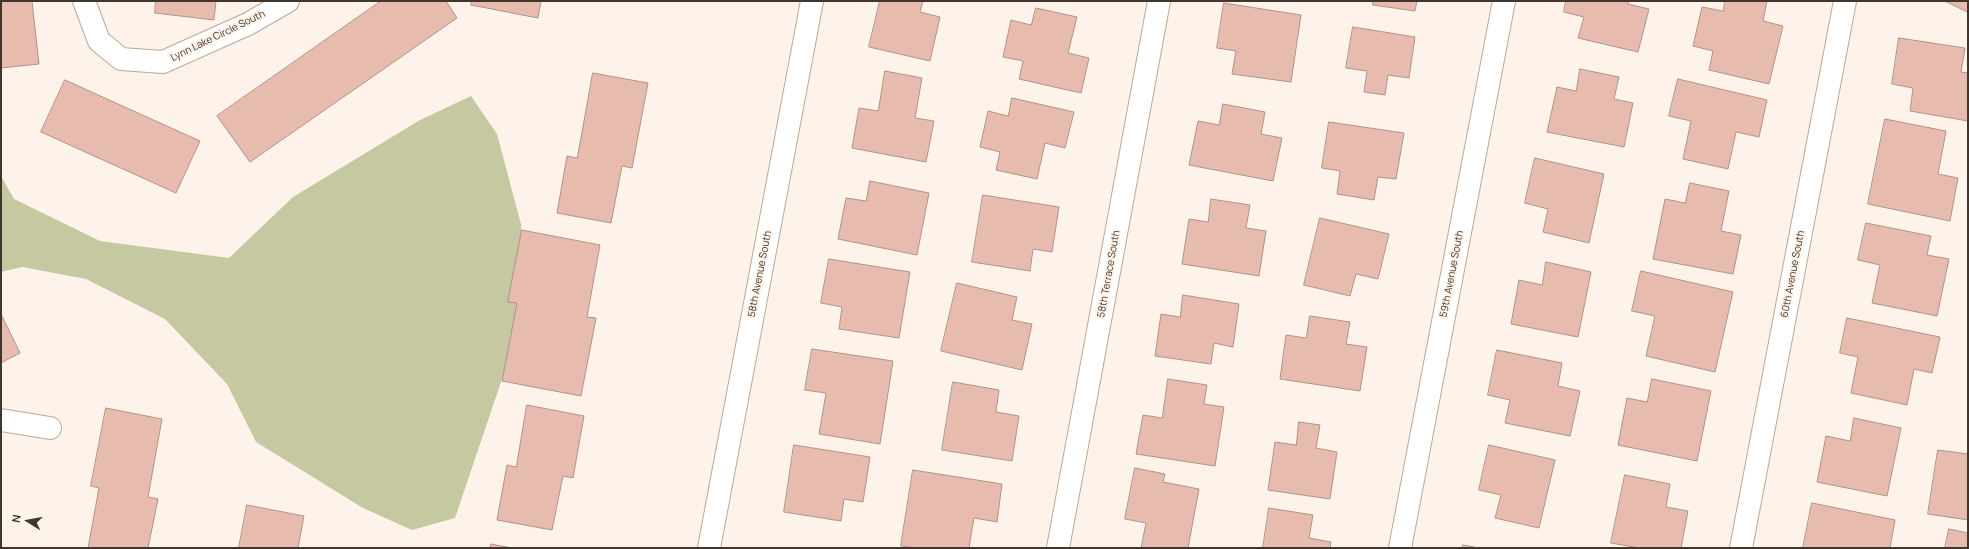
<!DOCTYPE html>
<html>
<head>
<meta charset="utf-8">
<style>
	body { margin:0 }
	#map { position:relative; width:1969px; height:549px; overflow:hidden; background:#fef3ea; font-family:Manrope,sans-serif }
	canvas { display:block }
	.frame { position:absolute; inset:0; border:2px solid #40362d; pointer-events:none }
	.north { position:absolute; left:8px; top:501px; width:40px; height:40px; -webkit-text-stroke:3px #fef3ea; paint-order:stroke; rotate:281deg; font-size:11px; font-weight:700; line-height:16px; text-align:center; color:#40362d }
	.north::after { content:''; display:block; margin:auto; width:14px; height:18px; background:#40362d; clip-path:polygon(50% 0,100% 100%,50% 72%,0 100%) }
</style>
</head>
<body>
<div id="map">
<canvas width="1969" height="549"></canvas>
<div class="frame"></div>
<div class="north">N</div>
</div>
<script>
const context = document.querySelector('canvas').getContext('2d');
context.lineJoin = 'round';
function fillPath(path, color) { context.fillStyle = color; context.fill(path, 'evenodd'); }
function strokePath(path, color, width, dash) { context.strokeStyle = color; context.lineWidth = width; context.lineCap = dash ? 'butt' : 'round'; context.setLineDash(dash || []); context.stroke(path); }
function write(font, color, halo, rows, align = 'center') {
  context.font = font + ' Manrope,sans-serif'; context.lineWidth = 4; context.setLineDash([]); context.textBaseline = 'middle'; context.strokeStyle = halo; context.fillStyle = color; for (const [text, x, y, turn = 0] of rows) {
    context.save(); context.translate(x, y); context.rotate((+turn || 0) * Math.PI / 180); context.textAlign = isNaN(turn) ? turn : align; if (halo) context.strokeText(text, 0, 0); context.fillText(text, 0, 0); context.restore();
  }
}
const water = new Path2D(`
	M471 96 497 134 521 224 525 311 455 518 412 530 363 508 256 442 227 384 165 319 86 279 22 267 1 272V176L14 199 100 241 229 258 293 197 420 120Z`);
const building = new Path2D(`
	M1 1H32L39 64 1 68Z
	M156 1H216L214 20 155 13Z
	M381 1H446L457 18 250 162 217 116Z
	M472 1H541L538 18 471 5Z
	M880 1H923L920 12 940 17 930 61 869 47Z
	M1373 1H1417L1415 11 1373 5Z
	M1566 1H1629L1628 4 1649 9 1638 52 1578 38 1584 17 1564 12Z
	M1725 1H1767L1763 21 1783 26 1769 84 1709 70 1713 51 1693 46 1702 7 1723 11Z
	M1945 1H1968V12Z
	M1224 3 1301 15 1291 82 1232 74 1236 51 1217 48Z
	M1036 8 1077 17 1068 53 1089 58 1081 93 1019 79 1023 61 1003 57 1011 20 1031 25Z
	M1353 27 1415 37 1409 78 1388 75 1385 95 1364 92 1367 71 1346 68Z
	M1899 38 1965 48 1961 72 1968 73V121L1910 111 1913 88 1892 84Z
	M1580 69 1619 77 1614 99 1633 103 1624 147 1547 132 1557 87 1576 91Z
	M885 71 922 78 915 118 934 121 926 162 852 148 859 108 878 111Z
	M593 73 648 83 632 168 622 166 611 223 557 213 567 156 577 158Z
	M1678 79 1767 100 1759 137 1736 132 1728 169 1683 159 1691 121 1669 116Z
	M65 80 200 141 176 193 41 132Z
	M1012 98 1074 112 1065 148 1045 143 1037 179 996 170 1000 152 980 147 988 111 1008 116Z
	M1223 104 1265 112 1261 134 1282 138 1273 181 1189 165 1198 121 1219 125Z
	M1885 119 1946 131 1938 174 1958 178 1950 221 1868 204Z
	M1329 122 1404 133 1396 179 1378 177 1374 200 1337 194 1340 171 1322 168Z
	M1535 158 1604 174 1589 243 1543 232 1548 209 1525 203Z
	M870 181 929 193 917 255 838 239 846 198 866 201Z
	M1690 183 1729 191 1721 231 1741 235 1733 274 1653 259 1665 199 1685 203Z
	M983 195 1059 207 1052 252 1033 249 1030 271 972 262Z
	M1211 199 1250 205 1246 228 1266 231 1259 276 1182 264 1189 219 1208 222Z
	M1320 218 1389 234 1378 279 1356 274 1350 296 1304 285Z
	M1866 223 1931 236 1927 255 1949 259 1937 316 1872 303 1880 265 1858 260Z
	M522 230 600 245 587 317 596 318 581 396 502 381 517 303 508 302Z
	M829 259 910 272 899 338 839 329 842 307 821 303Z
	M1546 262 1591 272 1578 337 1511 324 1519 280 1542 285Z
	M1641 271 1733 292 1715 372 1646 356 1655 316 1632 311Z
	M957 283 1017 297 1012 320 1032 324 1022 370 941 351Z
	M1183 295 1239 304 1233 347 1214 343 1211 364 1155 356 1161 314 1180 317Z
	M1 314 20 353 1 363Z
	M1310 316 1350 322 1346 344 1367 347 1360 391 1280 379 1286 335 1306 338Z
	M1847 318 1940 337 1932 373 1914 369 1907 405 1851 393 1858 357 1840 353Z
	M812 349 893 361 880 444 819 434 826 393 805 390Z
	M1497 350 1562 363 1558 386 1580 391 1570 436 1505 423 1510 400 1488 395Z
	M1168 379 1207 385 1204 404 1224 407 1215 466 1136 454 1143 415 1162 418Z
	M1652 379 1711 391 1697 461 1618 445 1627 398 1647 402Z
	M953 382 999 390 996 412 1019 416 1012 461 942 450Z
	M527 405 584 416 573 478 563 476 552 530 497 520 507 465 516 467Z
	M106 408 162 419 148 497 158 499 148 548H88L99 488 91 486Z
	M1854 418 1901 428 1887 496 1817 482 1826 436 1850 441Z
	M1299 422 1320 425 1316 448 1337 452 1330 499 1268 490 1275 442 1296 445Z
	M794 445 870 457 863 502 844 499 841 521 784 512Z
	M1489 445 1555 460 1539 528 1495 518 1501 495 1479 490Z
	M1938 450 1968 454V520L1928 514Z
	M1135 468 1165 474 1163 482 1199 489 1188 548H1141L1146 523 1125 519Z
	M913 470 1002 484 997 522 974 518 969 548H916L901 546Z
	M1625 475 1670 484 1666 507 1688 511 1681 548H1639L1611 543Z
	M1812 503 1895 520 1890 548H1803Z
	M247 505 304 516 298 548H239Z
	M1269 508 1313 515 1309 538 1331 542 1330 548H1263Z
	M1949 529 1968 533V548H1945Z
	M491 544 512 548H490Z
	M1463 545 1479 548H1462Z`);
const minor = new Path2D(`
	M84 1 99 41 121 59 163 62 248 24 288 1
	M1 420 50 428
	M709 548 812 1
	M1058 548 1159 1
	M1400 548 1504 1
	M1741 548 1845 1`);
const streetNames = [
	["Lynn Lake Circle South",218,36,-26],
	["58th Avenue South",760,274,-79],
	["58th Terrace South",1109,274,-80],
	["59th Avenue South",1452,274,-79],
	["60th Avenue South",1793,274,-79]
];
fillPath(water, '#c5c8a0');
fillPath(building, '#e7bcae');
strokePath(building, '#b29288', 1);
strokePath(minor, '#c0a792', 24);
strokePath(minor, '#fff', 22);
write('10px', '#40362d', '#fef3ea', streetNames);
</script>
</body>
</html>
